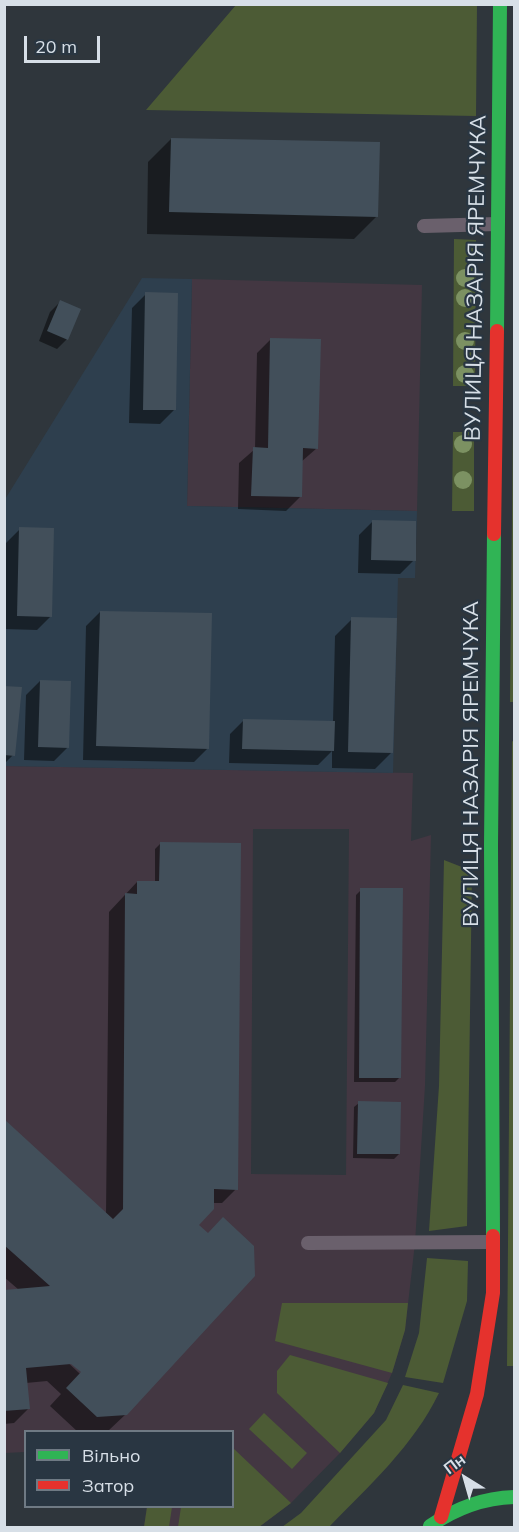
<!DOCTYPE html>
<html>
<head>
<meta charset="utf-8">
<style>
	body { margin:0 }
	#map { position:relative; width:519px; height:1532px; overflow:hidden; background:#2f363c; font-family:Mulish,sans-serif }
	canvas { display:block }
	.frame { position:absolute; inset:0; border:6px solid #d7dfe7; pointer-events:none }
	.legend { position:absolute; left:24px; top:1430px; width:210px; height:78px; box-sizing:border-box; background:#293642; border:2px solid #6f7a84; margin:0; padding:8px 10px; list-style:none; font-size:18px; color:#d7dfe7 }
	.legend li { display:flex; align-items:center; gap:12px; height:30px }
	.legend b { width:30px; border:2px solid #6f7a84 }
	.north { position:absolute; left:435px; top:1448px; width:60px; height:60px; -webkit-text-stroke:4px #293642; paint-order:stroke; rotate:323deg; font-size:16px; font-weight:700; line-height:24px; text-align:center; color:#d7dfe7 }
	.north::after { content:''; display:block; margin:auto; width:21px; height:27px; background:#d7dfe7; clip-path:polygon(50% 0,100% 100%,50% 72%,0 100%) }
	.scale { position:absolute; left:24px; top:36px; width:76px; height:27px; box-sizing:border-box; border:3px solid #d7dfe7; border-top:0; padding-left:8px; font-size:18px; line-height:21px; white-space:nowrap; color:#d7dfe7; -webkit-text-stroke:4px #293642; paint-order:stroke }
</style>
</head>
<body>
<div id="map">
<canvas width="519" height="1532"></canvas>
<div class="frame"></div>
<ul class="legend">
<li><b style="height:8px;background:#30b455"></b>Вільно</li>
<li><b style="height:8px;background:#e5322d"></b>Затор</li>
</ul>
<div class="north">Пн</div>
<div class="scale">20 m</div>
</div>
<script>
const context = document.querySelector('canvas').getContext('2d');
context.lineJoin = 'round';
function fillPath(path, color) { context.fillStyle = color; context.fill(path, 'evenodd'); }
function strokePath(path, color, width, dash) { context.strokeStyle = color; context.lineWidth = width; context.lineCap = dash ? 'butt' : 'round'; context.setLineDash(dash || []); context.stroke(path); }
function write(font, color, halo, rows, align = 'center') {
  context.font = font + ' Mulish,sans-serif'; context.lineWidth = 4.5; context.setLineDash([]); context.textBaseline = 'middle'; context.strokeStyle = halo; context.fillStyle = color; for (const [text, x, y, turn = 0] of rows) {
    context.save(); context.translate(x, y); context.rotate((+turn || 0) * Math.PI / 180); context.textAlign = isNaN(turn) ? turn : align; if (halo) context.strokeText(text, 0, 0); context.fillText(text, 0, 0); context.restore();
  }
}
const commercial = new Path2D(`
	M192 279 422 285 417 511 187 506Z
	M5 766 413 773 411 841 431 835 425 1086 415 1243 405 1330 392 1373 374 1413 340 1453 291 1503 259 1527H144L147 1507 232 1506V1432H26L25 1452 5 1453ZM253 829H349L346 1175 251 1174Z`);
const built = new Path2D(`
	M142 278 192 279 187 506 417 511 415 578H398L393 773 5 766 4 501Z`);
const green = new Path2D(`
	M236 5H477L476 116 146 110Z
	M454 239 476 240 475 386H453Z
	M514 327V702H510Z
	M453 432H474V511H452Z
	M512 741 514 742V1366H507Z
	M444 860 472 871 467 1226 429 1231 439 1086Z
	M427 1258 468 1261 467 1301 443 1383 405 1377 419 1333Z
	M282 1303H408L405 1330 392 1373 275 1341Z
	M290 1355 388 1383 374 1413 340 1453 277 1393V1371Z
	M403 1385 439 1393C414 1445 369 1486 329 1527H282L301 1513 386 1420Z
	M264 1413 307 1453 292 1469 249 1429Z
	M233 1448 291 1503 259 1527H178L181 1507 232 1506Z
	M147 1507H172L169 1527H144Z`);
const shadow = new Path2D(`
	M171 139 377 216 354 239 147 234 148 162Z
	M146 294 174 410 160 424 129 423 132 308Z
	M60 302 67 339 57 349 39 341 50 312Z
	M271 339 317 448 301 462 300 497 286 511 238 509 239 463 255 449 257 353Z
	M373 521 414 560 400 574 358 573 359 535Z
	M20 529 51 616 37 630 4 629 6 543Z
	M100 612 208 748 194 762 83 760 86 626Z
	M352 619 392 752 375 769 332 768V751L318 765 229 763 230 734 244 720 333 722 335 636Z
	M40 681 68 747 54 761 24 760 26 695Z
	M4 687 13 755 4 764Z
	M160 844 236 1189 222 1203H213L197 1225 126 1414 108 1431 78 1432 50 1406 61 1394 47 1381 26 1383 28 1409 14 1423 4 1424V1291L19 1290 4 1277V1121L106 1214 109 912 137 882H155V849ZM48 1344 95 1383 93 1386Z
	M361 890 400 1077 395 1082H354L356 895Z
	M359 1103 399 1154 394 1159 353 1158 354 1107Z`);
const building = new Path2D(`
	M171 138 380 142 378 217 169 212Z
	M145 292 178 293 176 410H143Z
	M60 300 81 309 68 340 47 331Z
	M270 338 321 339 318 449 303 448 302 497 251 496 253 447 268 448Z
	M372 520 416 521V561L371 560Z
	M19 527 54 528 52 617 17 616Z
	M100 611 212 613 209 749 96 746Z
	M351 617 397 618 393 753 348 752Z
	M40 680 71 681 69 748 38 747Z
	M4 686 22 687 15 756 4 755Z
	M243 719 335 721 334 751 242 749Z
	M160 842 241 843 238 1190 214 1189V1209L199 1225 208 1233 223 1217 254 1246 255 1276 127 1415 97 1417 66 1388 81 1372 71 1364 26 1368 30 1409 4 1411V1290L50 1286 4 1245V1119L113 1219 123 1209 125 893 137 894V881H159Z
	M360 888H403L401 1078H359Z
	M358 1101 401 1102 400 1154H357Z`);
const lane = new Path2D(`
	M424 226 497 224
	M308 1243 493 1242`);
const fast = new Path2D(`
	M497 331 500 4
	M493 1236 491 845 494 534
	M430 1526C456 1508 482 1498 514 1497`);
const jam = new Path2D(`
	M494 534 497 331
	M441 1517 477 1394 493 1293V1236`);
const trees = [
	[465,278],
	[465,298],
	[465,341],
	[465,374],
	[463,444],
	[463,480]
];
const streetNames = [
	["ВУЛИЦЯ НАЗАРІЯ ЯРЕМЧУКА",476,278,-89],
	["ВУЛИЦЯ НАЗАРІЯ ЯРЕМЧУКА",471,764,-90]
];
fillPath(commercial, '#433742');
fillPath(built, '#2e3f4e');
fillPath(green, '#4c5b35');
fillPath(shadow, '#0007');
fillPath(building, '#424f5a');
strokePath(lane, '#6a606c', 14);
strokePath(fast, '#30b455', 14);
strokePath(jam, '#e5322d', 14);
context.fillStyle = '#7c9162';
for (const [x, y] of trees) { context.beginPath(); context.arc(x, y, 9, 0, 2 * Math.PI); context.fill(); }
write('22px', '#d7dfe7', '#293642', streetNames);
</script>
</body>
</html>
